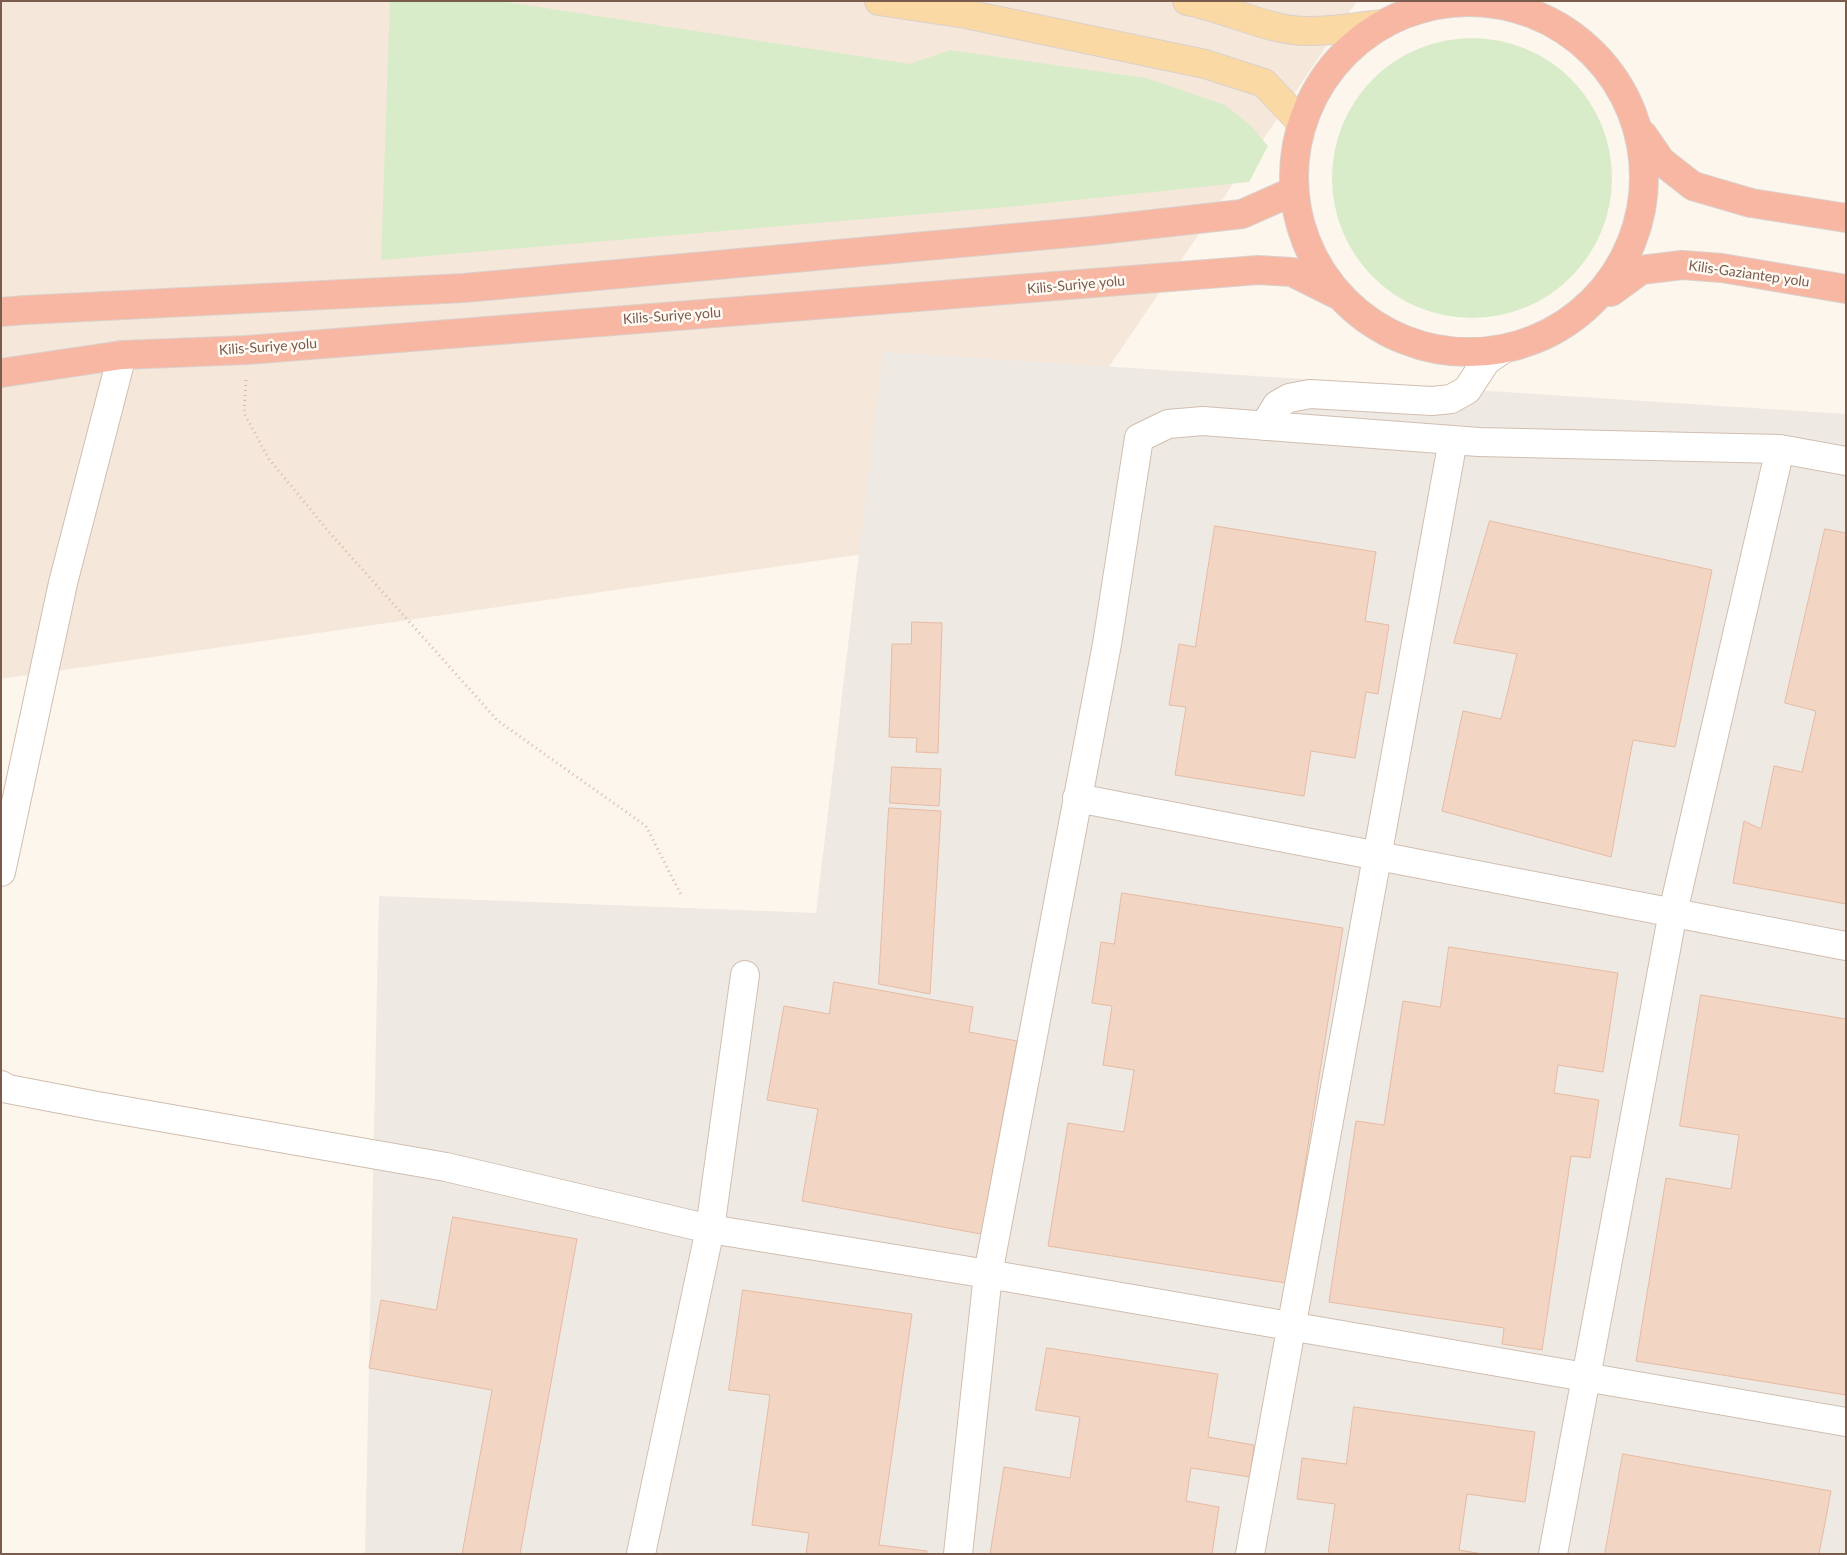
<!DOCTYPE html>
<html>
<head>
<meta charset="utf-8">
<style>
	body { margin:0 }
	#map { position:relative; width:1847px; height:1555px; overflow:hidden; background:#fdf6ec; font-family:Lato,sans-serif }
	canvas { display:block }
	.frame { position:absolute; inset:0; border:2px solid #7a5c4d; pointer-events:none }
</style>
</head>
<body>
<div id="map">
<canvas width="1847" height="1555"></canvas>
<div class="frame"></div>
</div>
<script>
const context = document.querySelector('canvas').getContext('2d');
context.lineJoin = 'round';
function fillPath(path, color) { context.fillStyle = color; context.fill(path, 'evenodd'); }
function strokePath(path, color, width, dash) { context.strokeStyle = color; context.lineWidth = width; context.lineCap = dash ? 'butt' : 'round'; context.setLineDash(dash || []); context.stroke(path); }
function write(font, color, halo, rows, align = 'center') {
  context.font = font + ' Lato,sans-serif'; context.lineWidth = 5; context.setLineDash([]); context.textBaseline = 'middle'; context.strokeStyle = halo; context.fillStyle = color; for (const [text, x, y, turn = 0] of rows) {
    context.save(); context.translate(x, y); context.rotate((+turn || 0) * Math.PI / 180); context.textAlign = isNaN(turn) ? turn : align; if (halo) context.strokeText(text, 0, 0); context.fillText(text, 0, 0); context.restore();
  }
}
const residential = new Path2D(`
	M1 1H1357L995 535 1 679Z`);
const industrial = new Path2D(`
	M883 352 1846 414V1554H365L379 896 816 913Z`);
const green = new Path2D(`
	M390 1H500L910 64 950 50 1146 78 1225 105 1252 127 1268 146 1249 182 1018 206 381 260Z
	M1332 178a140 140 0 1 1 280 0a140 140 0 1 1-280 0Z`);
const building = new Path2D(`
	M1490 521 1712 570 1675 747 1633 740 1611 857 1442 811 1463 711 1501 719 1517 654 1454 643Z
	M1215 526 1376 552 1365 621 1389 625 1378 694 1366 692 1355 758 1311 751 1304 796 1175 775 1186 707 1169 705 1179 644 1195 647Z
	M1825 529 1846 533V904L1733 883 1744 821 1761 829 1774 766 1802 772 1816 711 1785 703Z
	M912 622 942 623 938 753 916 752 917 738 889 737 892 644H911Z
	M892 767 941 769 939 806 890 803Z
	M889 808 941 811 930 994 879 984Z
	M1122 893 1343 928 1286 1283 1048 1246 1068 1123 1124 1132 1134 1070 1103 1065 1112 1006 1092 1003 1101 942 1114 944Z
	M1449 947 1618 973 1603 1072 1558 1065 1554 1093 1599 1100 1590 1158 1571 1156 1542 1350 1502 1344 1504 1328 1329 1302 1356 1121 1384 1125 1403 1001 1440 1007Z
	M834 982 973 1007 969 1032 1017 1041 981 1234 802 1201 818 1109 767 1100 784 1006 829 1014Z
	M1701 995 1846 1019V1395L1636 1361 1666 1178 1731 1189 1739 1135 1680 1126Z
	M453 1217 577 1239 520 1554H462L492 1390 369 1368 381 1300 436 1310Z
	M743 1290 912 1314 879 1545 927 1551V1554H806L809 1533 752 1525 770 1395 729 1390Z
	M1047 1348 1218 1374 1208 1437 1254 1445 1250 1477 1191 1468 1186 1501 1219 1507 1212 1554H990L1004 1467 1070 1478 1080 1417 1036 1410Z
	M1354 1407 1535 1432 1525 1502 1467 1494 1459 1550 1483 1554H1328L1335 1504 1297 1499 1302 1458 1346 1464Z
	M1623 1454 1831 1491 1819 1554H1605Z`);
const path = new Path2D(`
	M246 380 244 413 269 459 329 532 498 721 646 826 681 895`);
const minor = new Path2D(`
	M1264 426 1277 405 1289 398 1310 394 1432 401 1451 399 1467 390 1486 361 1502 350
	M1077 798 1846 946
	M1 872 63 583 122 355
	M1 1085 8 1089 97 1106 446 1167 710 1229 988 1274 1846 1422
	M641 1554 710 1229 745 975
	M958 1554 988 1274 1107 644 1139 438 1168 424 1203 421 1479 442 1780 449 1846 461
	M1250 1554 1453 440
	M1553 1554 1673 912 1780 449`);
const major = new Path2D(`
	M879 1 966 14 1205 64 1264 83 1302 123
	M1187 1C1226 8 1269 31 1307 31 1332 32 1359 26 1384 24`);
const highway = new Path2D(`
	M1294 177a175 175 0 1 1 350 0a175 175 0 1 1-350 0Z
	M1643 135 1661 161 1693 186 1751 203 1846 218
	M1611 292 1641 270 1682 265 1722 268 1846 289
	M1 312 25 310 464 288 1091 231 1242 214 1294 191
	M1 373 122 355 247 350 1258 270 1292 272 1338 295`);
const streetNames = [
	["Kilis-Gaziantep yolu",1749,274,8],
	["Kilis-Suriye yolu",1076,285,-5],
	["Kilis-Suriye yolu",672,316,-4],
	["Kilis-Suriye yolu",268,347,-4]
];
fillPath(residential, '#f5e8da');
fillPath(industrial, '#efe9e4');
fillPath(green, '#d8ecc9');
fillPath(building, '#f3d5c3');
strokePath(building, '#e6bba3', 1);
strokePath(minor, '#d1beb0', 30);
strokePath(major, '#dad1cd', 30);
strokePath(highway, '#dad1cd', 30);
strokePath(path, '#d9b8a5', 3, [1, 4]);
strokePath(minor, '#fff', 28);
strokePath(major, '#fbd9a5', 28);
strokePath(highway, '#f7b7a3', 28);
write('14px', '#7a5c4d', '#fffaf3', streetNames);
</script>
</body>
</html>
